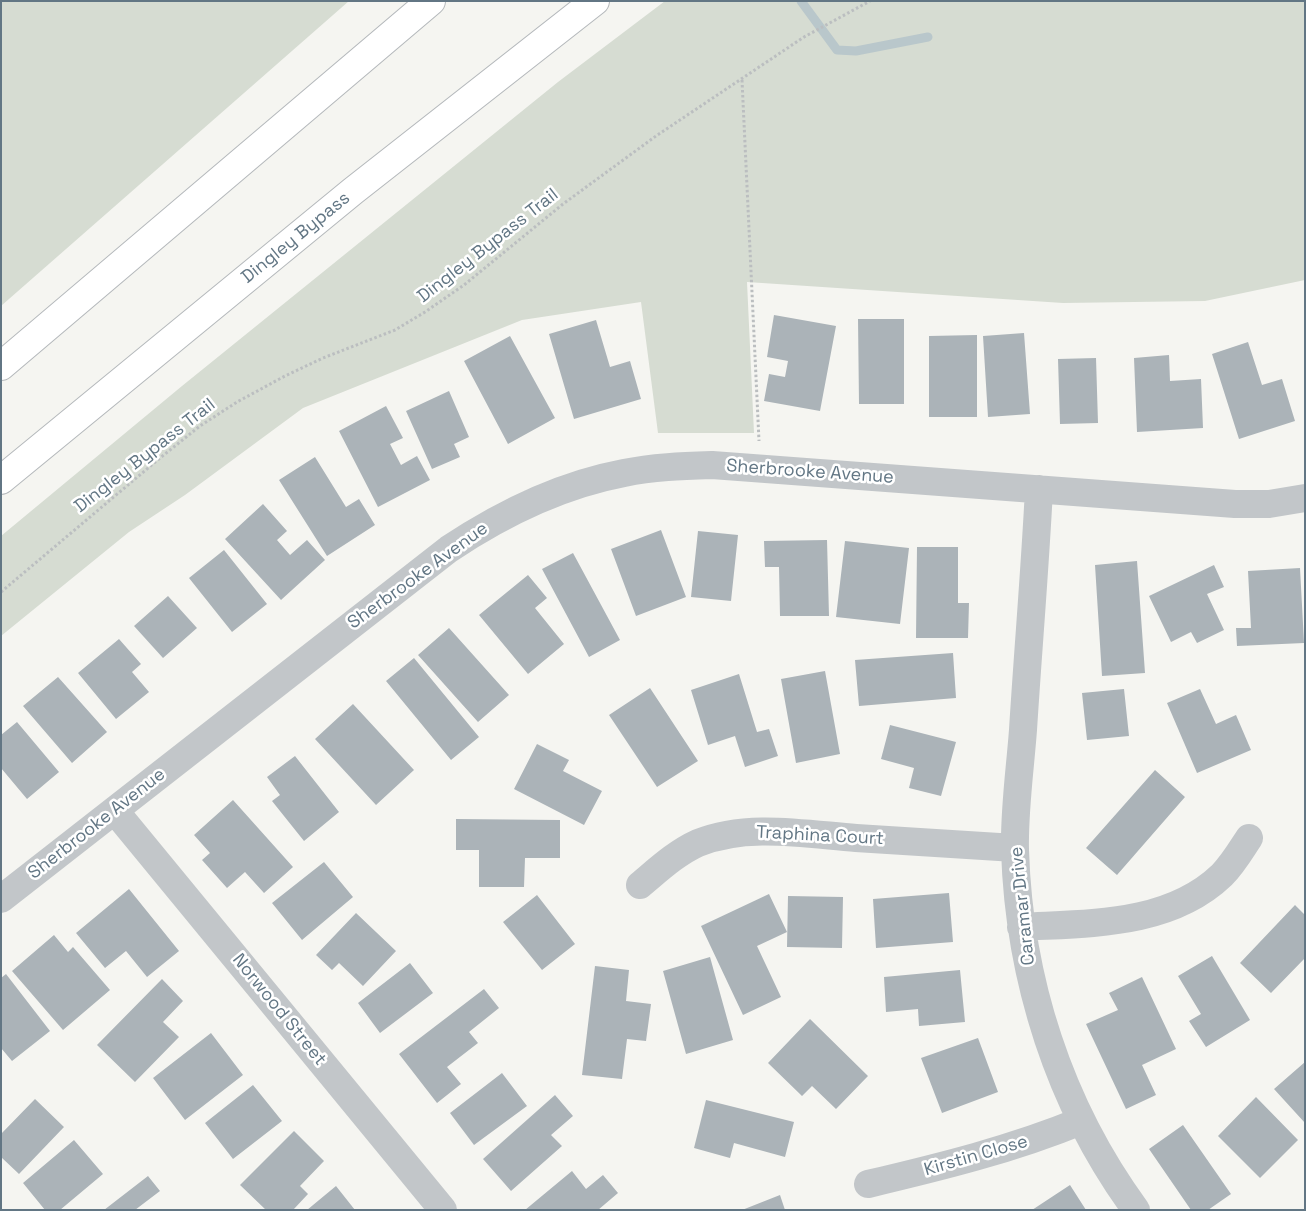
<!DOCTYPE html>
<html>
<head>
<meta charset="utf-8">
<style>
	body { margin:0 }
	#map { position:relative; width:1306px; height:1211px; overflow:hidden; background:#f5f5f1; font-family:"Space Grotesk",sans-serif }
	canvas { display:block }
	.frame { position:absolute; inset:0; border:2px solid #627684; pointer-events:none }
</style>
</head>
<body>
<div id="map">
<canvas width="1306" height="1211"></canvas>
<div class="frame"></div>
</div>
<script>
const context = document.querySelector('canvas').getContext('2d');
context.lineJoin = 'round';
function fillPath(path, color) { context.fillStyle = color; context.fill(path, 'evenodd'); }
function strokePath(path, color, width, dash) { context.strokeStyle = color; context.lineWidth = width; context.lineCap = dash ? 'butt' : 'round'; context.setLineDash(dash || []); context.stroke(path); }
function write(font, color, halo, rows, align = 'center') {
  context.font = font + ' "Space Grotesk",sans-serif'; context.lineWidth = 5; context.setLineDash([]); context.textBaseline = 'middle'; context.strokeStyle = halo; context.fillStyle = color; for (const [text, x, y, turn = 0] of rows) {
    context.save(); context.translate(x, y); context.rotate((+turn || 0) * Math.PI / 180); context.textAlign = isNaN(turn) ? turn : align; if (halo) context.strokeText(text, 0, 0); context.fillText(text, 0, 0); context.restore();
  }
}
const green = new Path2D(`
	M1 1H349L1 306Z
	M665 1H1305V280L1205 301 1063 303 747 282 754 433H658L641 302 522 320 303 408 185 495 129 532 1 636V536L182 386 558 82Z`);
const stream = new Path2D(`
	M801 1 837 50 856 51 928 37`);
const building = new Path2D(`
	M774 315 836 326 820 411 764 401 769 374 785 377 788 361 767 357Z
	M858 319H904V404H859Z
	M596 320 610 367 630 361 641 399 574 419 549 334Z
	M1024 333 1030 414 988 417 983 336Z
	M977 335V417H929V336Z
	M510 336 555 418 508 444 464 361Z
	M1248 342 1262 385 1282 379 1295 421 1239 439 1212 354Z
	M1169 355 1170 381 1201 379 1203 428 1137 432 1134 358Z
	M1096 358 1098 423 1060 424 1058 359Z
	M449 391 469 437 454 444 460 457 432 469 406 411Z
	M386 406 403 438 390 444 401 465 417 456 430 480 378 507 339 431Z
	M315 457 346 507 359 499 375 525 327 556 279 480Z
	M263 504 287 531 277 540 290 555 307 540 325 560 281 600 225 539Z
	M661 530 686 597 636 616 611 549Z
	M698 531 738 535 731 601 691 597Z
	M827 540 829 616H780L779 567H765L764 541Z
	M845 541 909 548 900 624 836 617Z
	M917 547H958V603H969L968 638H916Z
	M224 550 267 604 232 632 189 578Z
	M573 553 620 640 589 657 542 569Z
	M1137 561 1145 673 1102 676 1095 565Z
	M1214 565 1224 587 1207 594 1224 630 1197 643 1191 632 1171 642 1149 596Z
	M1300 568 1304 643 1237 646 1236 628H1251L1248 571Z
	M528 575 547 598 535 608 564 644 528 674 479 615Z
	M168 596 197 628 163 658 134 626Z
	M449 628 509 695 478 722 418 655Z
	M119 639 141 664 132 672 149 692 116 719 78 673Z
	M953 653 956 698 859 706 855 660Z
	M414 658 479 737 451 760 386 681Z
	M825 671 840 754 796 763 781 679Z
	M739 674 757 732 769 729 778 756 745 767 735 736 708 745 691 690Z
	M58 677 107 732 72 763 23 706Z
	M650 688 698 761 657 787 609 715Z
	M1124 689 1129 736 1087 740 1082 693Z
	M1200 689 1216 724 1236 715 1251 750 1197 773 1167 703Z
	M353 704 414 770 376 805 315 739Z
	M17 722 59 772 27 799 1 768V735Z
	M890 725 956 742 941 796 909 788 914 768 881 759Z
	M537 744 569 760 563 771 602 791 584 825 514 789Z
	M295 756 339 812 304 841 272 801 280 795 267 777Z
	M1155 770 1185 797 1117 875 1086 848Z
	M233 800 293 867 264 893 245 872 227 888 202 860 210 853 194 835Z
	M456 819 560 820V858H525L524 887H479V850H456Z
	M324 862 353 897 302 940 272 903Z
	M129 889 179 951 147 977 126 951 105 968 76 933Z
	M949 893 953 942 876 948 873 899Z
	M769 894 787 932 757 946 781 997 743 1015 701 926Z
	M537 895 575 944 542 970 503 922Z
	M788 896 843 897 842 948 787 947Z
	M1295 905 1305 915V958L1271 993 1240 963Z
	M356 913 396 951 363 986 339 963 332 970 316 955Z
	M54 935 68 952 73 947 110 990 63 1030 12 971Z
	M1212 956 1250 1020 1206 1047 1189 1021 1201 1014 1178 976Z
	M710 957 733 1040 686 1054 663 971Z
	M410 963 433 993 380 1033 358 1003Z
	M595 966 629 970 626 1001 651 1004 646 1041 627 1039 622 1079 582 1075Z
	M960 970 965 1022 919 1026 918 1009 886 1012 884 977Z
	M6 974 50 1031 12 1061 1 1048V978Z
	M1142 977 1176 1049 1142 1065 1156 1095 1126 1109 1086 1024 1118 1010 1109 993Z
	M162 979 183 1001 163 1022 179 1037 135 1082 97 1045Z
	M484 989 499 1008 469 1032 478 1043 447 1067 461 1084 437 1103 399 1054Z
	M810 1019 868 1076 836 1109 812 1086 802 1096 768 1063Z
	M211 1033 243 1075 185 1120 153 1078Z
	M978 1038 998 1092 942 1113 921 1058Z
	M1305 1062V1123L1274 1089Z
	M502 1073 527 1106 474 1145 450 1113Z
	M253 1085 282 1121 233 1159 205 1123Z
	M555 1095 573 1116 551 1135 562 1146 511 1191 483 1159Z
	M1256 1097 1298 1140 1260 1178 1218 1136Z
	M35 1099 64 1127 19 1174 1 1157V1134Z
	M706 1100 794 1122 785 1157 734 1143 730 1158 694 1148Z
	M1183 1125 1231 1194 1208 1210H1191L1149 1149Z
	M294 1131 324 1161 300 1186 308 1194 293 1210H266L240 1185Z
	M74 1140 103 1174 60 1210H45L23 1183Z
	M572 1171 586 1189 603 1175 618 1193 598 1210H525Z
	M148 1176 160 1191 135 1210H104Z
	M1070 1185 1086 1210H1032Z
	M336 1186 355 1210H307Z
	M780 1195 785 1210H742Z`);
const path = new Path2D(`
	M742 80 759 441
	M1 592 160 458 200 426 237 402 285 376 323 358 395 330 425 312 464 285 563 204 656 136 804 37 870 1`);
const minor = new Path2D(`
	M1039 489C1035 569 1028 650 1023 730 1020 770 1014 811 1015 850 1019 979 1059 1105 1136 1210
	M115 811 443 1210
	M640 885C658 870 676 853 698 843 747 823 805 834 856 838 909 841 962 845 1015 848
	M1 899 449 549C503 513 560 485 624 473 653 467 682 466 712 465L1235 504H1269L1305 498
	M1021 927C1089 923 1169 926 1222 875 1233 864 1241 850 1249 838
	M868 1184C940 1167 1013 1149 1081 1121`);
const highway = new Path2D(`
	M1 366 431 1
	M1 480 353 191 595 1`);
const streetNames = [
	["Dingley Bypass",296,238,-39],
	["Dingley Bypass Trail",488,246,-38],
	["Dingley Bypass Trail",145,456,-38],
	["Sherbrooke Avenue",810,472,4],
	["Sherbrooke Avenue",418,576,-36],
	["Sherbrooke Avenue",97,824,-38],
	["Traphina Court",820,836,3],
	["Caramar Drive",1023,906,-96],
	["Norwood Street",279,1010,51],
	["Kirstin Close",976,1156,-16]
];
fillPath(green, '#d6dcd2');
strokePath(stream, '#b9c7cb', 9);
fillPath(building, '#abb3b8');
strokePath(highway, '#b4b8bb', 30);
strokePath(path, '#bbbec0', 3, [2.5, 2.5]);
strokePath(minor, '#c2c6c9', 28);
strokePath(highway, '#fff', 28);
write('18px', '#627684', '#fff', streetNames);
</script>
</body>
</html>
